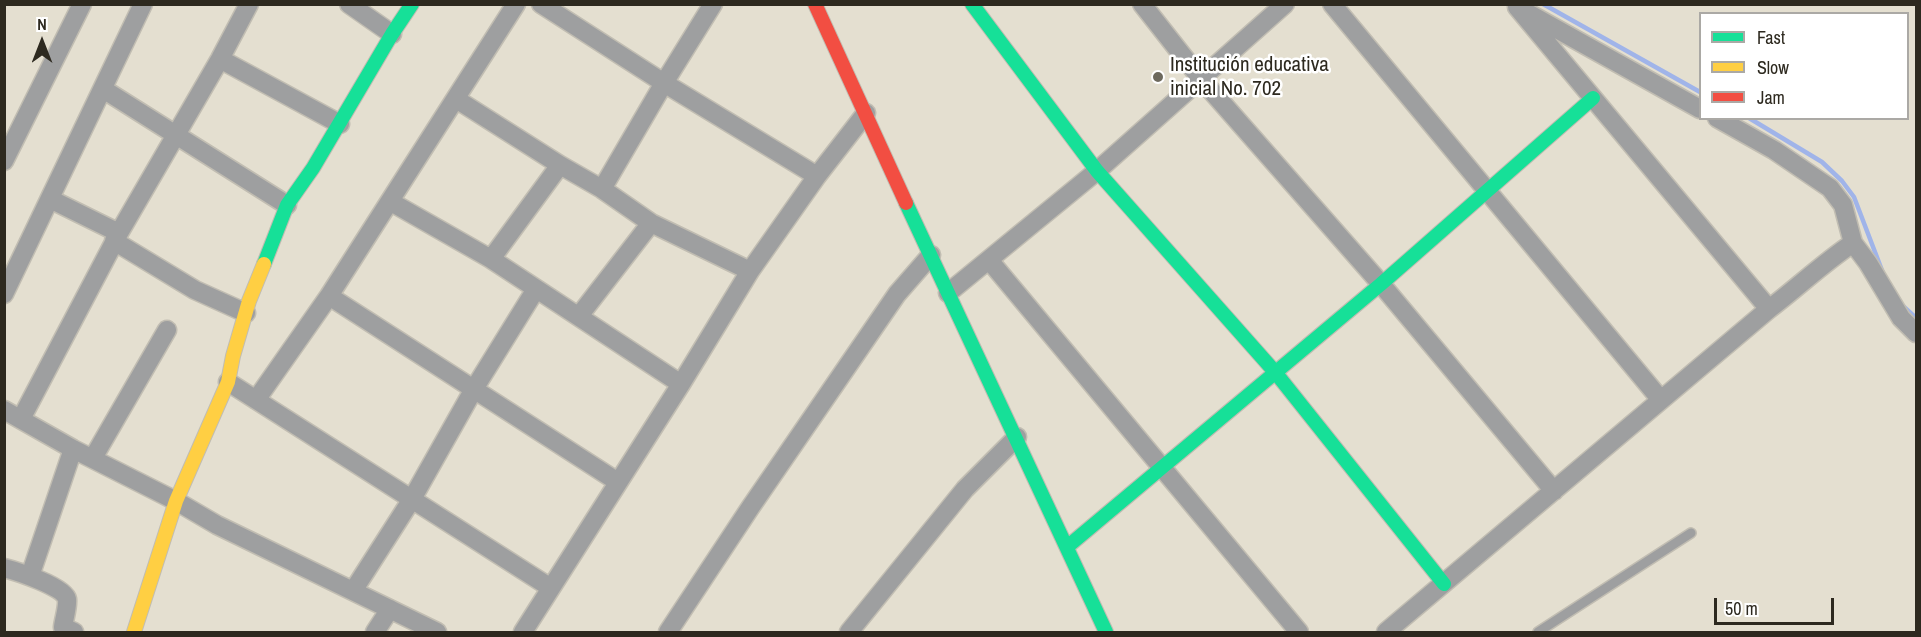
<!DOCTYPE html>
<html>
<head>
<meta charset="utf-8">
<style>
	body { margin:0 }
	#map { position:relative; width:1921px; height:637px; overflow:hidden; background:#e4dfd0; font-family:"Archivo Narrow",sans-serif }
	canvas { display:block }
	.frame { position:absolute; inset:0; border:6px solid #2d291f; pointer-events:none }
	.legend { position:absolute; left:1699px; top:12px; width:210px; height:108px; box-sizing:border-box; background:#fff; border:2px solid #aba9a5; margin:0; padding:8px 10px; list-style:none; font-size:18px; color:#2d291f }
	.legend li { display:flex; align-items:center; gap:12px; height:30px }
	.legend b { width:30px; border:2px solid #aba9a5 }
	.north { position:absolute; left:12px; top:12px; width:60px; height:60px; -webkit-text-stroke:4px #fff; paint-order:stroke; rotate:0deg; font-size:16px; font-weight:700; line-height:24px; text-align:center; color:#2d291f }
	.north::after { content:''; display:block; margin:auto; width:21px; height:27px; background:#2d291f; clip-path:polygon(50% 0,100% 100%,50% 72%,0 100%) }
	.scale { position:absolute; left:1714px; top:598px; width:120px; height:27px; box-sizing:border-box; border:3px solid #2d291f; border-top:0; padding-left:8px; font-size:18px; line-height:21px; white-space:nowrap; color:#2d291f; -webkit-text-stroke:4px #fff; paint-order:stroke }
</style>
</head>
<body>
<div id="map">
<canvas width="1921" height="637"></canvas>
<div class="frame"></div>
<ul class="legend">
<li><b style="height:8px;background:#16e098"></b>Fast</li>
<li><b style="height:8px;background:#ffcf43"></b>Slow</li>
<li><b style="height:8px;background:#f24e42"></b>Jam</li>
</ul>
<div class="north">N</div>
<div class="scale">50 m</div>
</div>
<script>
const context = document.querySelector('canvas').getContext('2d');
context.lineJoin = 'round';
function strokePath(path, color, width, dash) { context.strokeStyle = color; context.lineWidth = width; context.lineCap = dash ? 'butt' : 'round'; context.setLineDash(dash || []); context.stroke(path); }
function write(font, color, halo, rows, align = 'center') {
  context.font = font + ' "Archivo Narrow",sans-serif'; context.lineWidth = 5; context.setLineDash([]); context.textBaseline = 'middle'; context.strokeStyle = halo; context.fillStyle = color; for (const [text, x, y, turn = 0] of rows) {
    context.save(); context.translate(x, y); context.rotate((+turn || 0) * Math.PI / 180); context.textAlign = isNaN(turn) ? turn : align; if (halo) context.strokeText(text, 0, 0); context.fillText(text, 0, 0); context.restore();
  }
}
const stream = new Path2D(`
	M1543 4 1700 92
	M1749 118 1822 162 1842 181 1854 197 1883 273
	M1903 306 1916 318`);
const lane = new Path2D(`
	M1538 632 1691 533`);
const street = new Path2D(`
	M349 4 392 34
	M541 4 664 83 817 176
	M1142 4 1201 79 1381 284 1554 491
	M1332 4 1661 400
	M1517 7 1769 309
	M1526 12 1700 109
	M220 59 340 124
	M103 89 287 205
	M456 99 560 165 602 189 651 223 750 271
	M1717 118 1774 150 1830 188 1843 205 1853 243 1868 263 1901 318 1916 333
	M4 161 82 4
	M602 189 664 83 713 4
	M50 199 119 233
	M391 202 491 259 681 384
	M114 241 195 290 246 313
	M491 259 560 165
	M989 260 1299 632
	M948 293 1097 171 1285 4
	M4 294 143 4
	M329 296 618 482
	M579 316 651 223
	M228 382 551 588
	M256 400 329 296 516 4
	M4 410 73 449 176 501 217 525 437 632
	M21 419 119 233 220 59 249 4
	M93 458 167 330
	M4 568C16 571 65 587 67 599 68 607 64 619 63 627L74 632
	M30 576 73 449
	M353 591 412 499 474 389 536 289
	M375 632 390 609
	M523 632 681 384 750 271 817 176 866 113
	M668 632 750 508 897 294 931 255
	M849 632 965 489 1017 437
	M1386 632 1769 309C1797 288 1823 263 1853 243`);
const fast = new Path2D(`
	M972 4 1097 171 1275 372 1444 584
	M906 203 1106 632
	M264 264 287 205 313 168 392 34 412 4
	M1067 547 1381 284 1593 98`);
const slow = new Path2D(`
	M134 632 176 501 228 382 233 356 249 301 264 264`);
const jam = new Path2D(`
	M815 4 906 203`);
const markers = [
	[1158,77,6,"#6d695d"]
];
const poiNames = [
	["Institución educativa",1170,65],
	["inicial No. 702",1170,89]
];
strokePath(stream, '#a0b4e9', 4.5);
strokePath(lane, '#c1bdb2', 12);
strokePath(street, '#c1bdb2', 21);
strokePath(fast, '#c1bdb2', 16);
strokePath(slow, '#c1bdb2', 16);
strokePath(jam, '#c1bdb2', 16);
strokePath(lane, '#9e9fa0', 9);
strokePath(street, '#9e9fa0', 18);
strokePath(fast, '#16e098', 14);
strokePath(slow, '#ffcf43', 14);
strokePath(jam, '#f24e42', 14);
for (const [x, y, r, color] of markers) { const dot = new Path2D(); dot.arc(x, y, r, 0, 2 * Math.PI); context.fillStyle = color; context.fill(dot); strokePath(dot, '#fff', 2); }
write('21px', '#2d291f', '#fff', poiNames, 'left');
</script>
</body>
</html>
